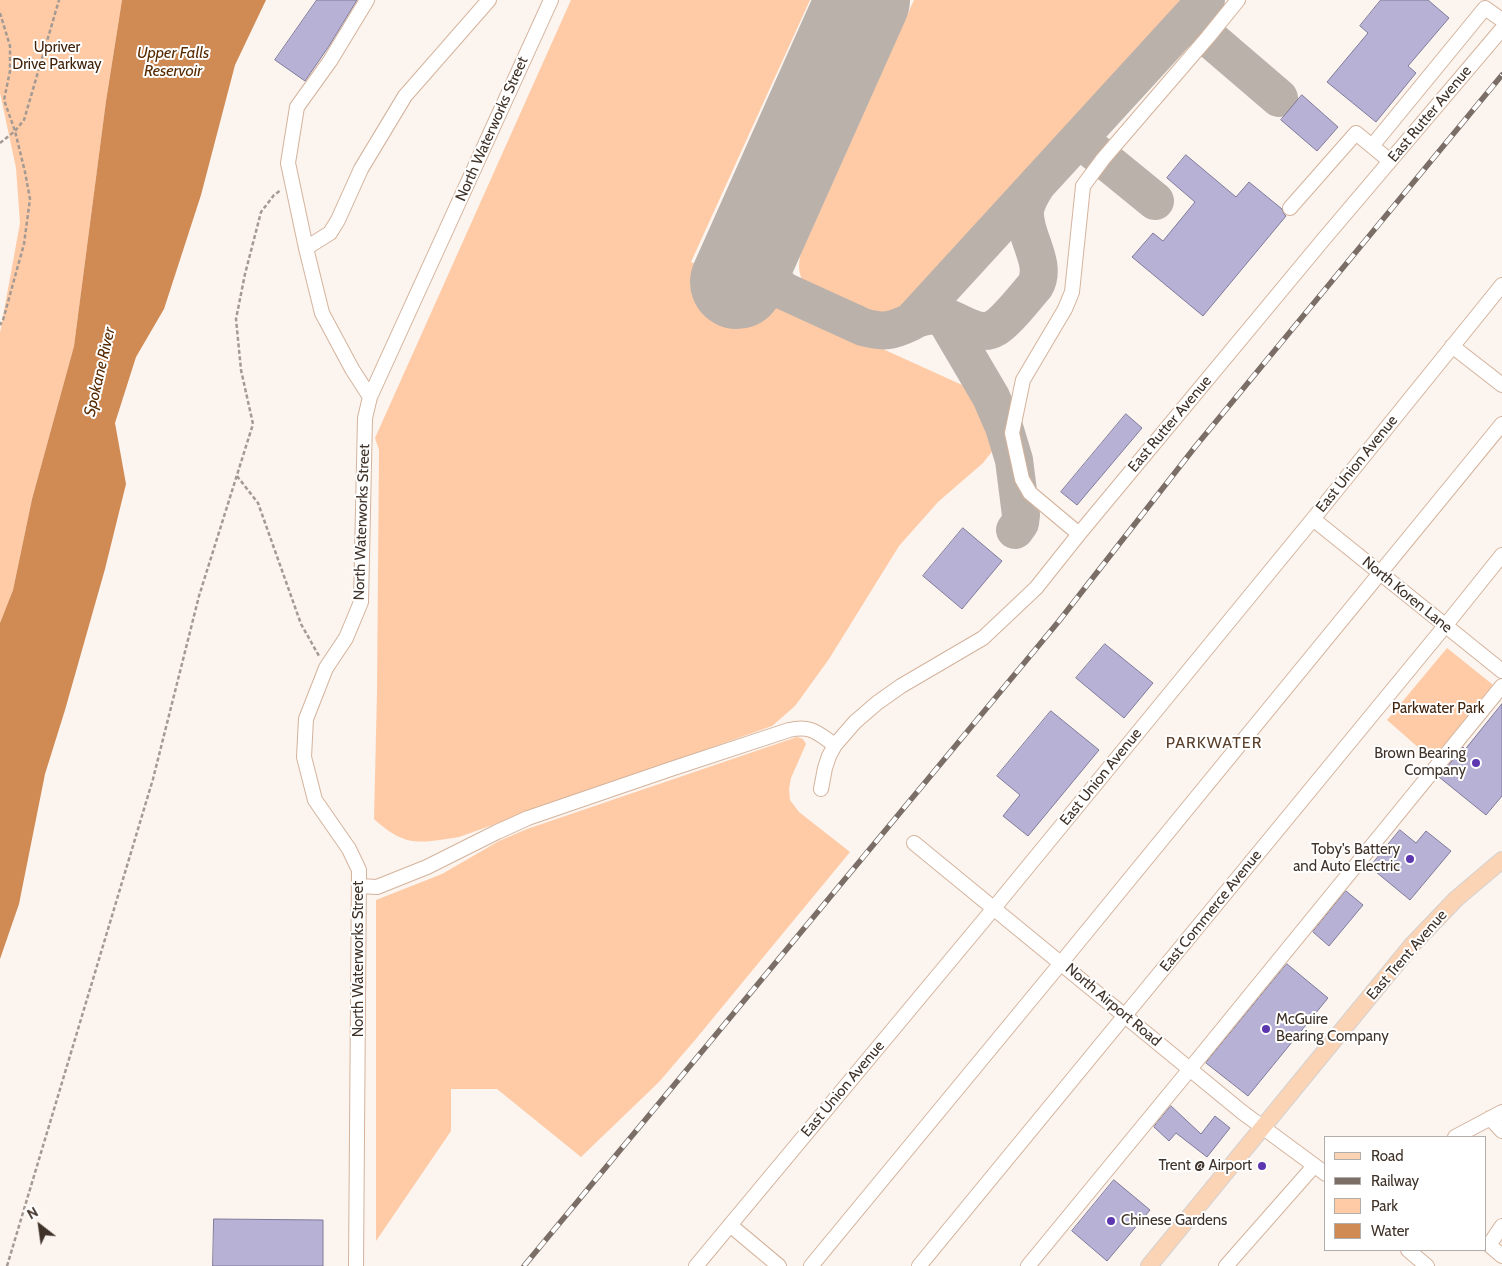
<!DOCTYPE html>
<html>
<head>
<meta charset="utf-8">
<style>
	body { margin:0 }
	#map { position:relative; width:1502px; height:1266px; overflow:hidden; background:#fbf4ef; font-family:Cabin,sans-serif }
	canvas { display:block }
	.legend { position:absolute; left:1324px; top:1136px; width:162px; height:115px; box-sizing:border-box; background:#fff; border:1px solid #b2ada9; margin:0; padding:6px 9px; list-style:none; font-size:15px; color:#3f3229 }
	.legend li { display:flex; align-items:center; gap:10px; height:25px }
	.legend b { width:25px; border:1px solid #b2ada9 }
	.north { position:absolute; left:15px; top:1201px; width:50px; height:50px; -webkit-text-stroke:4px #fff; paint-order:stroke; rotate:330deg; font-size:14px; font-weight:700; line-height:20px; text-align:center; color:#3f3229 }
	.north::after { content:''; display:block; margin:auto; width:18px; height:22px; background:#3f3229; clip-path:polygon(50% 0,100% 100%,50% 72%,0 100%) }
</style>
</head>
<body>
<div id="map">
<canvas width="1502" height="1266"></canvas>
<ul class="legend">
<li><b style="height:6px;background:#fbd3b5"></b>Road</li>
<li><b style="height:6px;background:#7a6e67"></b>Railway</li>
<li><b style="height:14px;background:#fecba6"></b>Park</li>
<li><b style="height:14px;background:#d08a54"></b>Water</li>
</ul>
<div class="north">N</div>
</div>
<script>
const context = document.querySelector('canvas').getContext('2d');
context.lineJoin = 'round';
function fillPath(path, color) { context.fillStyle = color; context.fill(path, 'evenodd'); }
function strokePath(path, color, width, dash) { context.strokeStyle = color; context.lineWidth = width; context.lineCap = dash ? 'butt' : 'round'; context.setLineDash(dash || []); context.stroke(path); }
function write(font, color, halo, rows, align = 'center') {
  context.font = font + ' Cabin,sans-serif'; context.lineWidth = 4; context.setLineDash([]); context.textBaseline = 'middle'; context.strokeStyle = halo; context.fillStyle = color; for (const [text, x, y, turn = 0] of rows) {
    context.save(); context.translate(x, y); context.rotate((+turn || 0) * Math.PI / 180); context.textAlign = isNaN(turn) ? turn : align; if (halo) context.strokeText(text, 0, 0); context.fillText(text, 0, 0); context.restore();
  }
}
const green = new Path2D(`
	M0 0H122L106 101 74 346 32 499 13 590 0 623V333L20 223 16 168 0 93Z
	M571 0H810L691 262 971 389C985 405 991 425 998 444L983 463 938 502 899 546 829 659 795 706 772 726 459 837C419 843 406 848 374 819L377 693 379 450 375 438Z
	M914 0H1191L906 313C897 320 890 322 879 322L808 289C799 277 797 268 801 253Z
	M1447 648 1497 688 1436 763 1387 720Z
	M797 737 803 739 806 744 791 778 789 789 790 800 799 812 850 852 695 1040 659 1082 581 1157 497 1089H451V1131L376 1241V900L442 874 499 841 527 829Z`);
const water = new Path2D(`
	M122 0H266L235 65 201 195 164 309 136 357 115 423 126 484 105 569 65 710 45 774 19 904 0 959V623L13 590 32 499 74 346 106 101Z`);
const taxiway = new Path2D(`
	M1188 20 1279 98
	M1079 139 1155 201
	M758 234C759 257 765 276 784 291L863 327C884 333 892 331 911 322L1206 0
	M944 317 991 397 1004 427 1014 460 1021 515 1020 523 1015 530
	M911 322C921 316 933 314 945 317 960 321 979 338 995 328 1007 321 1025 297 1035 286 1048 263 1023 236 1025 211 1026 202 1031 194 1036 186`);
const runway = new Path2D(`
	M737 282 863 0`);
const building = new Path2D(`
	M317 0H357L329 46 305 81 275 60Z
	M1381 0H1428L1449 18 1408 66 1416 73 1376 122 1327 82 1368 33 1360 26Z
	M1302 95 1338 127 1317 151 1281 120Z
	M1186 155 1236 197 1249 182 1282 209 1284 214 1286 216 1203 316 1132 257 1153 233 1163 241 1195 202 1167 178Z
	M1126 414 1142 428 1077 505 1061 492Z
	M963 528 1002 561 962 609 923 576Z
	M1105 644 1153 683 1124 718 1076 678Z
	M1502 704V796L1486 815 1439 777 1463 747 1465 749Z
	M1051 711 1099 750 1028 836 1003 816 1020 795 997 776Z
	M1400 830 1416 843 1426 831 1451 851 1410 900 1370 867Z
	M1346 891 1363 905 1329 946 1313 932Z
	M1287 964 1328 998 1248 1096 1206 1063Z
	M1171 1106 1201 1134 1215 1116 1230 1128 1207 1157 1176 1133 1169 1141 1154 1127Z
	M1114 1180 1150 1210 1107 1261 1072 1231Z
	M214 1219 323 1220V1266H213Z`);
const path = new Path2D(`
	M0 13 10 46V71L4 100 15 131 25 172 30 199 24 244 3 320 0 325
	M0 143 15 131 24 120 59 0
	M237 476 258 503 301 624 319 656
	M7 1266 153 779 199 596 253 424 241 370 236 319 245 274 261 212 274 195 281 190`);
const minor = new Path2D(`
	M367 0 330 61 297 107 288 163 306 248 322 313 352 369 370 397
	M1372 146 1485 8 1502 20
	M1290 208 1356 133 1390 161
	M306 248 330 233 338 220 361 169 405 96 489 0
	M1452 346 1502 385
	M1313 519 1502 671
	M1079 534 1030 493 1022 479 1012 433 1023 380 1065 309 1072 292 1083 186 1103 159 1208 37 1238 0
	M821 789 825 768 829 756 835 745 855 722 877 703 901 686 983 638 1036 588 1079 534 1323 240 1502 29
	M914 843 1242 1112 1326 1174
	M359 886 377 887 427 867 497 832 528 818 671 769 789 730C812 725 817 733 835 745
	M1490 1118 1502 1131
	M1455 1137 1502 1112
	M730 1225 779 1266
	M1502 1226 1489 1245 1502 1256
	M1408 1250 1427 1266
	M356 1266 359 870 349 849 315 800 304 757 306 719 326 668 346 638 361 602 365 418 370 397 551 0
	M696 1266 994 908 1313 519 1502 285
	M811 1266 1061 963 1502 424
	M919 1266 1445 626 1502 555
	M1028 1266 1190 1069 1502 686
	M1226 1266 1314 1166`);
const major = new Path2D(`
	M1149 1266 1412 945 1456 899 1502 860`);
const rail = new Path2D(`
	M524 1266 1059 621 1195 447 1502 75`);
const markers = [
	[1476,763,5,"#5c37af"],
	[1410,859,5,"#5c37af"],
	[1266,1029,5,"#5c37af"],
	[1262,1166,5,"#5c37af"],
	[1111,1221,5,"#5c37af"]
];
const parkNames = [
	["Upriver",57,48],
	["Drive Parkway",57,65],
	["Parkwater Park",1438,709]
];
const streetNames = [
	["East Rutter Avenue",1430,114,-50],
	["North Waterworks Street",492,129,-66],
	["East Rutter Avenue",1170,424,-50],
	["East Union Avenue",1357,464,-51],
	["North Waterworks Street",362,522,-88],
	["North Koren Lane",1407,595,39],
	["East Union Avenue",1101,777,-51],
	["East Commerce Avenue",1211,911,-51],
	["East Trent Avenue",1407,955,-49],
	["North Waterworks Street",359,959,-90],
	["North Airport Road",1113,1005,40],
	["East Union Avenue",843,1089,-50]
];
const poiNames = [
	["Brown Bearing",1466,754],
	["Company",1466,771],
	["Toby's Battery",1400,850],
	["and Auto Electric",1400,867],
	["McGuire",1276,1020,"left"],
	["Bearing Company",1276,1037,"left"],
	["Trent @ Airport",1252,1166],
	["Chinese Gardens",1121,1221,"left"]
];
const waterNames = [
	["Upper Falls",173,53],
	["Reservoir",173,71],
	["Spokane River",100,372,-77]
];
const neighbourhoodNames = [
	["PARKWATER",1214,743]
];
fillPath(green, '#fecba6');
fillPath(water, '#d08a54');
strokePath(taxiway, '#bab1ab', 38);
strokePath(runway, '#bab1ab', 94);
fillPath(building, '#b7b2d5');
strokePath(building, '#7f7a9a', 1);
strokePath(minor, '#d4b39c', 16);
strokePath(major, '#d5d2d0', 18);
strokePath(path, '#a49a93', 2.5, [4, 2.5]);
strokePath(minor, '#fff', 14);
strokePath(major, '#fbd3b5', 16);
strokePath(rail, '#7a6e67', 5.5);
strokePath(rail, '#fff', 4, [11]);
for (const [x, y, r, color] of markers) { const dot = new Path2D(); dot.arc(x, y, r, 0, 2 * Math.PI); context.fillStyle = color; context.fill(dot); strokePath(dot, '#fff', 2); }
write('15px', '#41240d', '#fff', parkNames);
write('15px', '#3f3229', '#fff', streetNames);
write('15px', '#3f3229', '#fff', poiNames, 'right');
write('italic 16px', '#572a00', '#fff', waterNames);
context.letterSpacing = '1px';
write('16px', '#5b402c', '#fff', neighbourhoodNames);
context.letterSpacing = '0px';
</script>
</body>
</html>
